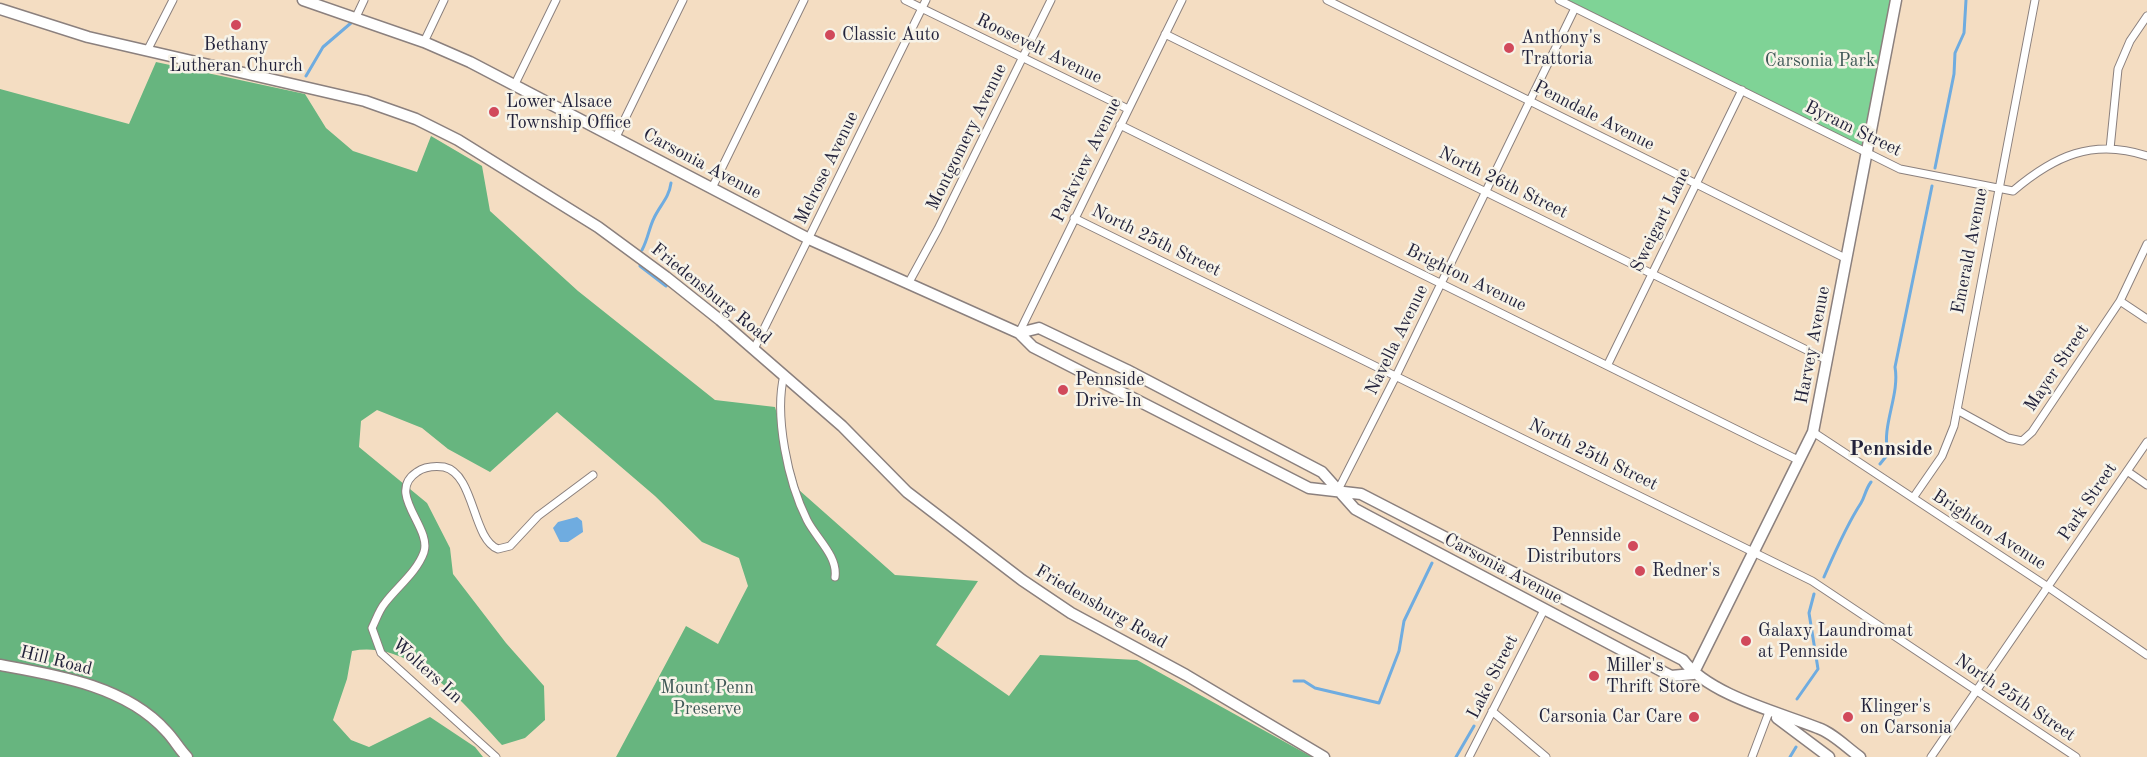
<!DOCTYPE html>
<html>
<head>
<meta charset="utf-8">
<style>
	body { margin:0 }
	canvas { display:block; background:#f4ddc2 }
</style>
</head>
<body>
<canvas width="2147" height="757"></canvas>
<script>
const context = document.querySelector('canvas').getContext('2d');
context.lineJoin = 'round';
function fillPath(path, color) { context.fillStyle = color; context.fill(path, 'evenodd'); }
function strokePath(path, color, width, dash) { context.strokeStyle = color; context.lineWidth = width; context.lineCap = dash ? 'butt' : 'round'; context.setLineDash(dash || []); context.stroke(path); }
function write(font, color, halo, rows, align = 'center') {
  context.font = font + ' "Old Standard TT",serif'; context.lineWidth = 5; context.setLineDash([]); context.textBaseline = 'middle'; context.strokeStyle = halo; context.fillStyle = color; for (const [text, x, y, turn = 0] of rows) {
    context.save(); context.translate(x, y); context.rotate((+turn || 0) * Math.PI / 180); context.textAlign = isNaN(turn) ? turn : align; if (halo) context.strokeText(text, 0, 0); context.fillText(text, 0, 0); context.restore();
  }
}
const green = new Path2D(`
	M1559 0H1896L1868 155Z`);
const forest = new Path2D(`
	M156 62 305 94 326 128 353 151 417 172 431 136 482 166 490 211 578 291 715 400 775 407 799 490 895 575 978 581 936 645 1009 696 1040 655 1137 660 1312 757H616L686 626 718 644 748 586 739 558 702 542 655 496 557 412 490 472 448 449 422 428 377 410 361 421 359 447 427 503 450 548 453 574 506 643 544 686 545 720 525 738 502 745C465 705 413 639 352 651L347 679 333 720 351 740 369 747 430 717 475 747 483 757H0V89L129 124Z`);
const water = new Path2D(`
	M577 517 582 521 583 532 568 542H560L553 528 558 522Z`);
const stream = new Path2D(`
	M306 76 323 47 351 23
	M1935 168 1954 74 1955 53 1964 33 1966 0
	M642 250C648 239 649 228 654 218 660 205 669 198 671 183
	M640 266 666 286
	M1880 464 1888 454C1881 425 1900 396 1895 367L1932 186
	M1824 577C1835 552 1846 526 1861 503 1865 497 1865 490 1871 482
	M1294 681H1304L1315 688 1379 703 1399 651 1404 621 1432 563
	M1797 699 1818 669 1809 613 1814 594
	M1456 757 1474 726
	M1790 757 1796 747`);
const street = new Path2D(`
	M905 0 1128 109
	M1327 0 1847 259
	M1559 0 1900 169 2013 191C2054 156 2093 138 2147 156
	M356 17 364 0
	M1165 34 1827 360
	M424 42 444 0
	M147 51 173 0
	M514 86 556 0
	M1120 125 1798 460
	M616 137 683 0
	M2110 149 2118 69 2130 41 2147 16
	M712 188 804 0
	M1074 218 1812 581 2076 757
	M908 284 938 229 1051 0
	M2120 301 2147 319
	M1019 333 1182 0
	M754 349 926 0
	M1608 364 1742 90
	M784 375C774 416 788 482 807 520 816 538 838 556 835 577
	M1957 410 2008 438 2022 441 2032 432 2120 301 2147 244
	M1813 432 2048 587 2147 655
	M2127 471 2147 485
	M1338 490 1397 374 1575 8
	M1913 498 1942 456 1954 426 2035 0
	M1492 711 1546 757
	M496 757 381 653 372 628C376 620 379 610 385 603 397 587 417 572 424 552 432 527 385 493 417 472 424 467 435 466 444 467 475 474 472 539 498 549L510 546 538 516 593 475
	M1469 757 1544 610
	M1752 757 1769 712
	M1931 757 2147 442`);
const secondary = new Path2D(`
	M303 0 424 42 470 62 809 239 1019 333 1033 347 1309 488 1361 494 1683 660C1709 695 1778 712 1818 728 1833 733 1847 748 1860 757
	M0 9 88 37 365 101 416 119 458 140 598 227 666 277 720 320 842 426 907 492 1022 580 1071 613 1186 675 1324 757
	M1019 333 1039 328 1127 370 1322 472 1355 509 1368 516 1671 676 1693 674
	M0 665C56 675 126 686 166 731 174 739 179 749 187 757
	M1693 674 1813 432 1896 0
	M1777 718 1829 757`);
const markers = [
	[236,25,6,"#d1495b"],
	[830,35,6,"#d1495b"],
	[1509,48,6,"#d1495b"],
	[494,112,6,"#d1495b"],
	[1063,390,6,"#d1495b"],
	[1633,546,6,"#d1495b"],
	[1640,571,6,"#d1495b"],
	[1746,641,6,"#d1495b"],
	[1594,676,6,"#d1495b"],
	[1694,717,6,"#d1495b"],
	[1848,717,6,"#d1495b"]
];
const poiNames = [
	["Classic Auto",842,35],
	["Anthony's",1521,38],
	["Trattoria",1521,59],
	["Bethany",236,45,"center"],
	["Lutheran Church",236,66,"center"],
	["Lower Alsace",506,102],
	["Township Office",506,123],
	["Pennside",1075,380],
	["Drive-In",1075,401],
	["Pennside",1621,536,"right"],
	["Distributors",1621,557,"right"],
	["Redner's",1652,571],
	["Galaxy Laundromat",1758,631],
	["at Pennside",1758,652],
	["Miller's",1606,666],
	["Thrift Store",1606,687],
	["Klinger's",1860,707],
	["on Carsonia",1860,728],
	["Carsonia Car Care",1682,717,"right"]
];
const streetNames = [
	["Roosevelt Avenue",1039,49,26],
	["Penndale Avenue",1594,116,27],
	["Byram Street",1853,129,26],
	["Montgomery Avenue",967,137,-64],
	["Parkview Avenue",1087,160,-64],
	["Carsonia Avenue",702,164,28],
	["Melrose Avenue",827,168,-64],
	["North 26th Street",1503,183,26],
	["Sweigart Lane",1661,220,-64],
	["North 25th Street",1156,241,26],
	["Emerald Avenue",1970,251,-79],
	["Brighton Avenue",1466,278,26],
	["Friedensburg Road",711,294,39],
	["Navella Avenue",1397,340,-64],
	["Harvey Avenue",1813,345,-79],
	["Mayer Street",2057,368,-56],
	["North 25th Street",1593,455,26],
	["Park Street",2088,502,-56],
	["Brighton Avenue",1989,530,33],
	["Carsonia Avenue",1503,569,28],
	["Friedensburg Road",1101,607,30],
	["Hill Road",56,661,14],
	["Wolters Ln",427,671,42],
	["Lake Street",1493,677,-63],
	["North 25th Street",2015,698,34]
];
const parkNames = [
	["Carsonia Park",1820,61],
	["Mount Penn",707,688],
	["Preserve",707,709]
];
const quarterNames = [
	["Pennside",1891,449]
];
fillPath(green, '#7fd396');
fillPath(forest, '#67b57f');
fillPath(water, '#6face0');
strokePath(stream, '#6face0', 3);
strokePath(street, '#8b807e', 9);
strokePath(secondary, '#8b807e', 13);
strokePath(street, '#fff', 7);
strokePath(secondary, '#fff', 10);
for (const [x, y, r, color] of markers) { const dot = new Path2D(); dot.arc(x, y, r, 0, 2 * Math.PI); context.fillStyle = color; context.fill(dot); strokePath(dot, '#f7f3e8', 2); }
write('18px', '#22223b', '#f7f3e8', poiNames, 'left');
write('18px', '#22223b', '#f7f3e8', streetNames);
write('18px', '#3e5756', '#f7f3e8', parkNames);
write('bold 21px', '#22223b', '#f7f3e8', quarterNames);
</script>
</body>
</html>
